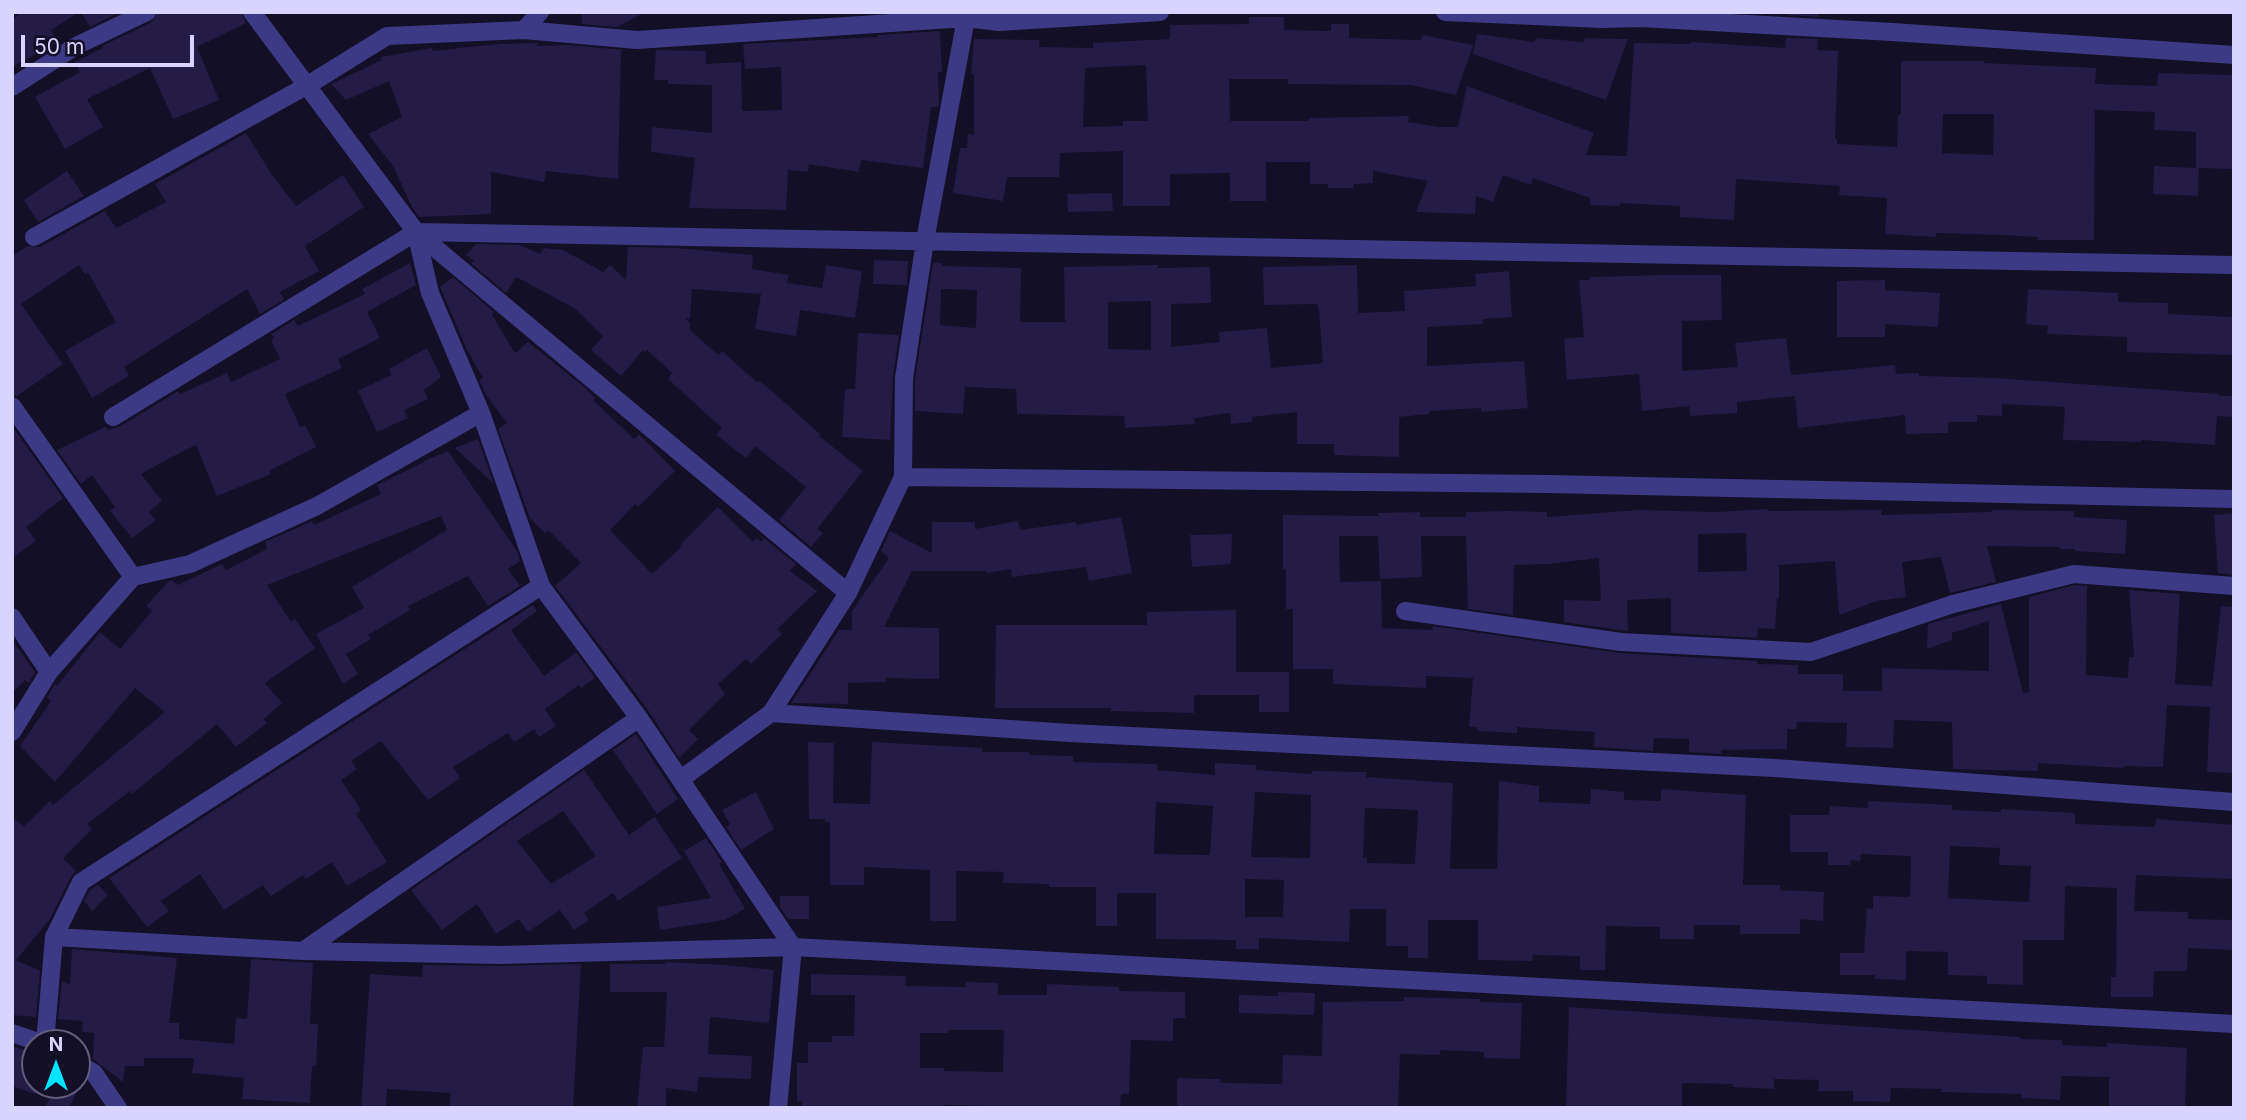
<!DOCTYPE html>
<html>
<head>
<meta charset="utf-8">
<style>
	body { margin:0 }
	#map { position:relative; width:2246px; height:1120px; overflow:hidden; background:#130f26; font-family:Inter,sans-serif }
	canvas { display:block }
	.frame { position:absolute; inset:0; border:14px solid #d9d4ff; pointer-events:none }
	.north { position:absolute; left:21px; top:1029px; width:70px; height:70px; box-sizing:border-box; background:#130f26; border:2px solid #625e7d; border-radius:50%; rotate:0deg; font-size:19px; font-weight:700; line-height:28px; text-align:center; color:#d9d4ff }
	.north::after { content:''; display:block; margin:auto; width:24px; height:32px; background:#00e5ff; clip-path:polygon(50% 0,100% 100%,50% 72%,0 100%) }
	.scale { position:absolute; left:21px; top:35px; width:173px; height:32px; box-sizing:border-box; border:4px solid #d9d4ff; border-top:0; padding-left:9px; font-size:21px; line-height:24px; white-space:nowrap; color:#d9d4ff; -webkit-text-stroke:5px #130f26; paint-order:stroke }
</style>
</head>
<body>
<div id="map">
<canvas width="2246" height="1120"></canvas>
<div class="frame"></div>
<div class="north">N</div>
<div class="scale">50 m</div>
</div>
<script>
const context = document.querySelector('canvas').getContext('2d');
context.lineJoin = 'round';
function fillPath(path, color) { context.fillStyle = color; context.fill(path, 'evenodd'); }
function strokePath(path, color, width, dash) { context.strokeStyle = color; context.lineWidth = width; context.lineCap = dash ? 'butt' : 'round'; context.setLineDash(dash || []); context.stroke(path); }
const building = new Path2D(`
	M23 12H79L51 30 58 42 12 67V19Z
	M81 12H120L90 27Z
	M158 12H241L246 23 197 47 219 100 173 119 150 68 87 99 103 127 65 149 35 97 80 72 75 62 103 48 102 46 152 22Z
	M581 12H645L617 27 582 24Z
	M1788 12H1819V17L1787 15Z
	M1249 17H1284V30L1331 31V24H1349V38L1421 40 1422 35 1473 45 1456 95 1411 85 1288 84V79H1229L1230 121H1309V118L1409 116 1408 122 1440 127H1458L1467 86 1594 133 1586 155 1627 156 1634 43 1691 44V42L1785 48 1786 38 1818 39 1817 50 1838 51 1835 139H1837V144L1897 147 1898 115H1901V61H1984V63L2096 68 2095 84 2157 86 2158 73 2233 75 2234 169 2199 168 2198 196 2153 194 2154 166 2196 168V132L2154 130 2155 112 2095 110 2094 240H2038V237L2003 235 1936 233V237L1885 234 1887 198 1839 195 1840 186 1736 179 1734 220 1680 217V206L1620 203V206L1590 205V198L1533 178 1531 185 1503 175 1493 202 1476 196 1475 214 1416 212 1428 181 1373 171V183L1353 184 1354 188H1328V184H1310V162H1266V201H1230V173L1170 174V206H1123V151L1060 153 1059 177H1007L1003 201 953 193 960 148H967L968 134 974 135V74H971L974 39 1039 40V47L1093 48V43L1170 39V25L1249 24ZM1146 65 1148 121H1123V126L1083 127 1085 68ZM1943 114H1994L1993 155 1942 153Z
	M940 31 942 72H938L939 104 938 107H931L923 168 861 160 859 172 809 164 808 172 788 170 786 210 689 208 695 158 651 152 652 127 712 133V85L668 84V80H654L656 50 706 51V64L741 62 742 111 782 110 781 67 745 69 743 44 878 37V35Z
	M1477 34 1534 42 1536 38 1584 42 1585 38 1628 39 1606 100 1473 54Z
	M537 43V46L568 45 624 50 621 51 618 179 546 171 544 182 491 172V214L419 217 412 207 393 166 368 134 402 117 389 81 346 100 331 84 382 60 381 57 432 48 433 51 498 44Z
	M246 133 272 175 296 206 343 175 364 207 305 246 319 271 280 292 284 300 260 314 247 289 124 367 129 376 92 398 65 351 116 322 88 272 85 274 79 265 21 304 63 364 17 396 12 395V256L28 246 40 247 105 211 116 228 166 202 155 184Z
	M67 171 84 196 38 222 24 200Z
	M1112 193 1113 211 1068 212 1067 194Z
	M476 244 520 245 540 254 544 248 563 250 603 272 610 265 626 280 628 247 676 248 753 255 752 269 789 275 787 283 822 288 826 265 862 271 855 318 800 310 796 336 755 329 761 294 692 289 690 319 685 318 690 323V330L718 355 722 351 758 383 759 381 773 392 821 435H818L863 471 817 529 823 533 811 547 779 520 806 487 755 446 746 458 716 435 722 428 668 379 672 373 647 350 645 352 643 350 621 376 591 350 603 336 574 308 516 277 506 293 471 263 474 261 466 255Z
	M874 260 908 261 907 285 873 284Z
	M410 263 416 285 367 312 380 338 338 359 342 368 285 394 300 427 305 425 316 447 269 471 271 474 217 496 196 445 183 451 141 474 162 501 149 512 156 520 132 538 110 511 115 507 92 475 81 484 57 450 105 427 108 430 119 427 178 391 180 394 227 373 231 382 280 359 271 340 274 338 271 334 294 320 298 326 365 294 362 289Z
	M933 263H942V266L1021 268 1020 322H1065L1064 267 1158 265V268L1210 267 1211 303 1171 304V347L1220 342 1219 332 1267 328 1271 368 1323 363 1319 311 1317 304 1264 305 1263 267 1357 265 1358 313 1405 311 1404 291 1476 286 1475 274 1509 271 1512 317 1483 319V324L1427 327V366L1524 361 1528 408 1481 412V408L1429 411V414L1399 417V457L1334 455V444H1297V412L1252 417V422L1231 424 1230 413 1194 418 1195 424 1125 428 1124 416 1017 414 1016 389 965 387 963 414 915 411V379ZM941 289 977 290 976 328 940 325ZM1151 301V350L1108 349V302Z
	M1664 275H1721L1722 320 1682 321V371L1738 367 1735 343 1786 338 1791 375 1895 365 1896 374 1919 373V376L1996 378 2219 394 2218 396H2234V417L2217 416 2215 445 2141 440V442L2063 440 2065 407 2002 404V416L1977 415V422H1948V433L1906 434 1905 415 1798 428 1795 396 1737 402V413L1690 416 1689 406 1642 411 1639 374 1567 380 1564 339 1584 337 1579 280H1590V277Z
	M453 277 494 312 492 315 515 353 528 342 583 386 595 398 593 400 634 439 639 434 675 471 638 507 635 504 610 530 652 574 682 546 680 545 718 507 753 542 756 538 761 542 764 538 796 564 790 571 817 591 777 629 782 634 751 664 746 659 718 684 725 694 689 730 698 739 679 758 648 710 555 586 581 563 548 530 545 533 530 518 498 429 507 423 486 395 479 380 483 378 467 350 441 289 440 287Z
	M1885 280V290L1940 293 1938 327 1885 324V337H1837V281Z
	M2028 289 2118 293V302L2168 303V314L2234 317V355L2127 352V337L2047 334 2048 326 2026 324Z
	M858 333 899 335 893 376 890 440 842 437 845 389H855Z
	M427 348 441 377 424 390 428 399 404 410 408 418 377 432 358 391 391 375 389 369Z
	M12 426 63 498 26 527 36 541 12 558Z
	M478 439 494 484 455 448Z
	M448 451 517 551 520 561 508 569 520 586 488 606 468 576 408 606 410 610 368 635 371 639 346 654 358 674 343 684 316 634 364 608 352 587 447 530 441 516 267 585 291 622 295 619 315 648 265 683 282 703 264 719 267 723 236 747 217 724 132 794 130 791 87 824 92 829 63 858 76 871 71 877 50 919 16 960 40 971 36 1017 12 1015V817L24 826 50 801 53 805 165 712 135 688 55 782 20 746 51 701 47 697 55 684 57 686 100 632 120 649 152 611 146 606 169 581 172 580 178 585 222 564 226 570 267 549 265 542 312 521 314 525 381 494 377 485 424 462V461Z
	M1768 509V511L1881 510V515L1992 512V510L2074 511V517L2127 520 2125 554 2075 551V549H2060V547L1987 546 1996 582 1950 593 1941 557 1902 562 1906 597 1877 601 1839 615 1835 561 1779 565V598L1777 599 1775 629 1758 628 1757 638 1671 633V598L1627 600 1628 631 1564 622V600L1601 601 1599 558 1548 564 1514 565 1513 615 1468 609 1466 536H1421L1422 577 1380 579 1378 536H1339L1340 582 1381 581 1382 628 1432 630 1433 626 1620 653 1757 661V664L1798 665V674H1843V691H1882V668L1989 671V621L1952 633V640L1927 649 1928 624 2001 604 2023 693 2029 692V597L2075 585 2087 586 2086 675 2128 678 2129 657H2134L2129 590 2180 594 2175 684 2212 686 2221 606 2234 607V773L2207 772 2210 707 2167 705 2163 767 2124 766V768L2038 763V771L1953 769 1952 722 1894 720 1893 748 1846 747 1847 723 1797 722 1796 729H1787V749L1721 750V754L1689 752V739L1654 738 1653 751 1594 747 1595 732 1517 727V733L1477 731 1478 727H1469L1473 678 1426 676V688L1333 684V669H1293V609H1286V569H1283V515L1378 516V513L1420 512V517H1466V512L1508 511 1547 512V517L1639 510 1716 512ZM1746 533 1747 571 1698 572V534Z
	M2234 513V575L2218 573 2214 515Z
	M1121 517 1132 573 1089 581 1086 567 1012 577 1011 569 987 573V571H912L884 627 939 628V679L885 678 886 682 848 683V704L791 703 839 630H852V611L889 558 881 551 890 531 932 553V522H975V529L1018 521 1020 530 1076 522V525Z
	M1232 534 1231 564 1192 567 1190 535Z
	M533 605 537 611 511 630 544 676 576 652 595 678 581 688 579 685 545 709 556 726 539 737 534 729 514 742 508 733 453 767 460 778 428 800 381 741 351 761 357 769 341 780 361 810 356 814 387 862 347 886 332 862 306 879 303 875 271 896 263 885 224 910 200 874 161 901 169 911 147 927 109 878Z
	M1236 610V672H1289V712H1259V695H1194V713L1111 711V708H995L996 625H1147V612Z
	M12 640 35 672 29 683 25 680 12 693Z
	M636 734 678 799 657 814 613 750Z
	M808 742 834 743 833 803 870 804 872 742 982 748V752H1029V755L1073 756V762L1157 764V770L1215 775V763L1256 765V770L1312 774V771L1366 772V777L1453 783 1450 869H1497L1499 781 1539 786V802L1590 804 1591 789 1624 792V800L1661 801V789L1746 795 1743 885H1780V890L1824 892 1823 921 1800 919V934H1740V925H1694V939H1660V927L1606 926 1605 970H1580V956L1533 955 1532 961 1478 960V920H1428V958H1408V946H1386V909H1350L1349 942 1259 938V949H1236V940L1156 939V893H1117V926H1096V887H1049V884L1003 883 1004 872 956 871V921H930V870L864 867V885H830V822H825V819H809ZM1255 792 1311 795 1310 858 1251 857ZM1156 802 1213 806 1210 855 1154 854ZM1365 808 1418 810 1415 864 1367 863V858H1363ZM1245 879 1284 880 1283 917H1245Z
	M584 770 629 835 655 817 682 858 618 901 613 893 584 913 589 920 574 930 560 910 528 932 519 919 496 934 477 904 442 930 411 890ZM563 811 596 856 551 884 517 841Z
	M756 792 774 829 741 850 726 827 730 825 722 810Z
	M1868 801 1952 805V810L2001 812V809L2075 813V824L2155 827 2156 819 2234 825V879L2136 875 2134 911 2188 912V919L2234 920V950L2188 948 2187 971H2154L2153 997H2111V977H2116L2117 888 2065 886 2064 940H2023V985L1987 984V976L1948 975V952L1906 951V980L1875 979V975H1840V953H1864L1867 908 1873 909V896L1910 897 1911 856 1861 854 1860 861 1851 860 1850 865H1828V852H1790V815H1829L1830 806 1868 808ZM1950 846 2000 848 1999 865 2031 866 2029 902 1948 898Z
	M706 838 722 862 719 864 745 909 724 920 660 930 657 907 711 898 684 851Z
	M98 885 108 895 92 911 84 901 90 890Z
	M780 896H809V919H788L780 907Z
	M72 949 177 958 169 1023H179V1039L234 1044 236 1018 247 1019 251 959 313 963 310 1024H318L316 1066H312L310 1103 242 1099 244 1078 192 1073 194 1058H144V1066H125L123 1082 93 1059 94 1033 82 1032 83 1021 58 1019 62 981 70 985Z
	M665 962 726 965 774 970 769 1023 710 1017 708 1054 752 1056 751 1079 699 1077 697 1092 666 1088V1108H637L643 1047H664L667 992H610V964H666Z
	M581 964 573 1108H449L451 1093 387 1089 386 1108H361L370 974 422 977 423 965 500 966Z
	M811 974 906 976 905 986 966 987V982L998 983V995H1047V984L1119 987V991L1185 992V1018H1173V1041L1131 1040 1129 1094H1121L1120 1108H996V1106L944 1105V1108H802V1101H797V1063H808V1042H832V1036H854L855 995H811ZM948 1030H1004L1003 1072 944 1071V1068H920V1033H948Z
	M1278 992 1315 993 1314 1015 1239 1013V995L1278 996Z
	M1404 997 1480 999V1002L1522 1003 1520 1059 1484 1058V1052L1440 1050V1055L1400 1054 1398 1108H1177V1078L1221 1079 1220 1083 1282 1084 1283 1055 1322 1056 1323 1002 1404 1001Z
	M1569 1007 2020 1037V1039L2062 1040V1045L2107 1047V1043L2187 1048 2185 1108H2109V1077L2061 1076 2060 1100 2021 1098V1094L1941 1092V1089L1891 1088 1890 1102 1853 1101V1091H1818L1819 1080 1774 1079V1089L1733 1087V1084L1682 1083V1108H1566Z
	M12 1046 35 1054V1094L12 1086Z
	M56 1085H80L69 1108H45Z`);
const minor = new Path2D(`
	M252 12 416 232 430 293 481 413 541 586 639 718 793 947 778 1108
	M1445 12 1602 19 1640 18 1892 32 2234 55
	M524 30 540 12
	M12 87 76 46 147 12
	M416 232 848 593
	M34 237 308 85 387 36 524 30 637 40 966 18
	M12 406 133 577
	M113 417 416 232 2234 265
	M903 477 1548 484 2234 499
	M1405 611 1621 642 1811 652 1953 604 2074 574 2234 586
	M12 617 49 672
	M771 713 1070 733 1775 768 2234 802
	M12 732 49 672 133 577 190 564 317 506 481 413
	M681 779 771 713 848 593 903 477 904 378 925 241 966 18 999 22 1160 12
	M54 937 303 951 500 955 793 947 2234 1024
	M303 951 639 718
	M12 1033 41 1043
	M45 1043 54 937 81 882 541 586
	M77 1063 94 1073 118 1108`);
fillPath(building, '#241b47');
strokePath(minor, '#3d3a85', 18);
</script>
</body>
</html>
